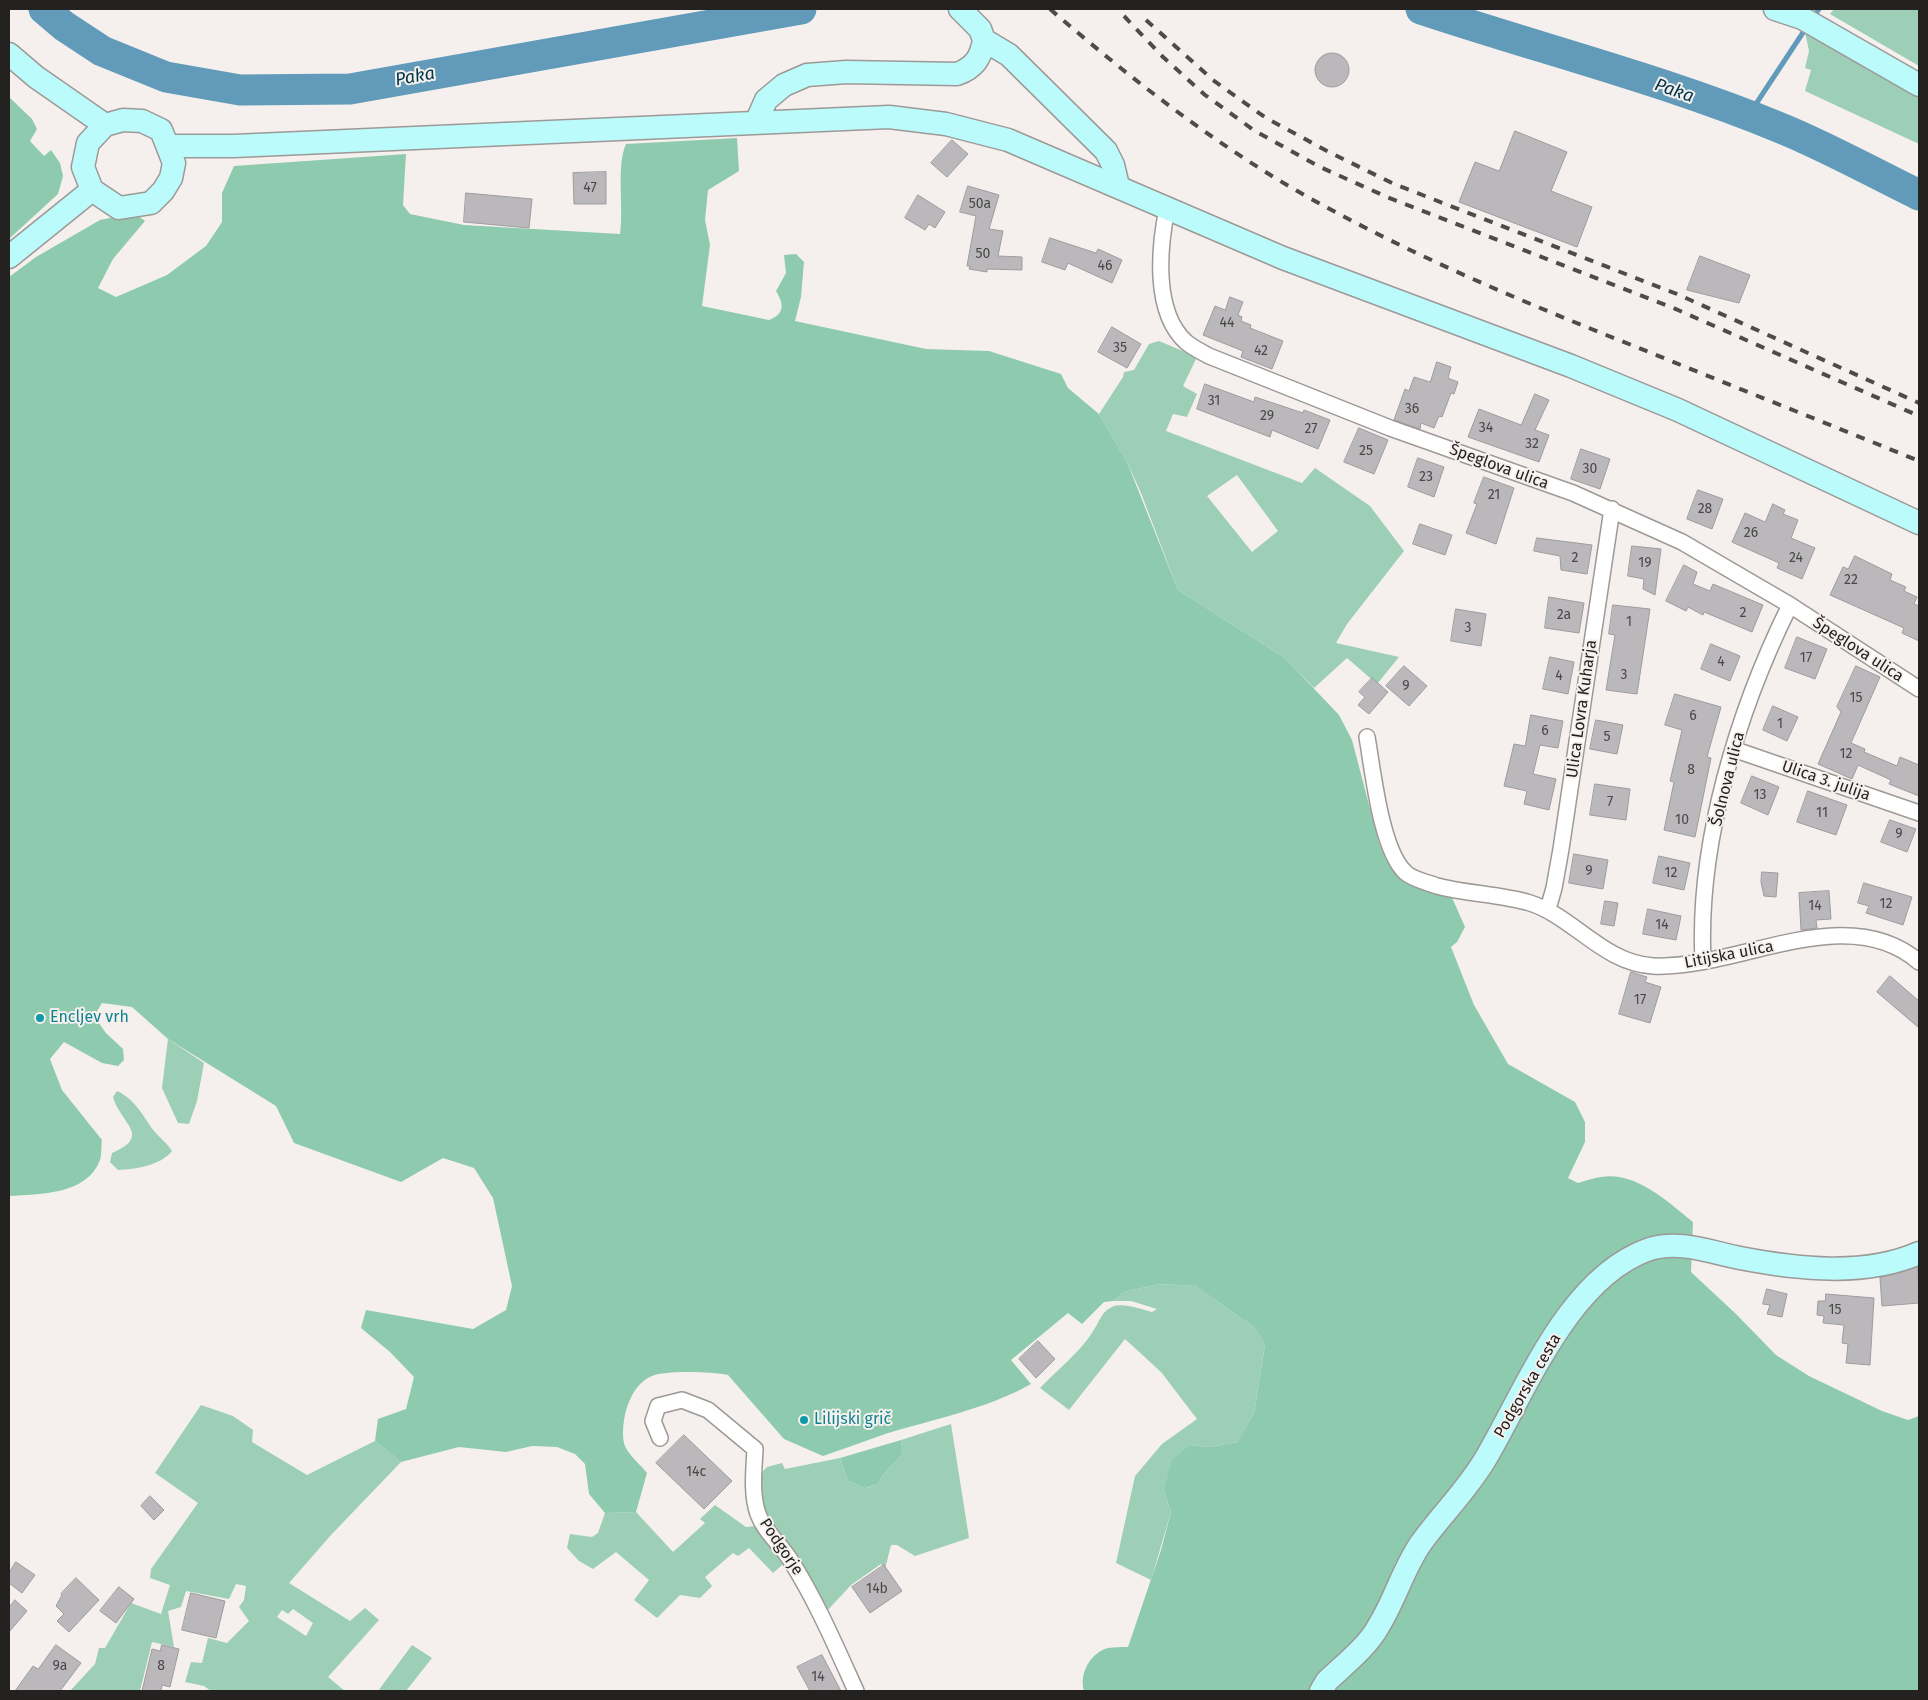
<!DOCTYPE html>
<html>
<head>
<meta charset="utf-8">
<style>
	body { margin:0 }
	#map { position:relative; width:1928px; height:1700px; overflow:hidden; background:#f5f0ed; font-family:"Fira Sans",sans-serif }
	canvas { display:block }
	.frame { position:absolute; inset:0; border:10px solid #232221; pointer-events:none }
</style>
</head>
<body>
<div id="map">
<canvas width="1928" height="1700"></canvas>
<div class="frame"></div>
</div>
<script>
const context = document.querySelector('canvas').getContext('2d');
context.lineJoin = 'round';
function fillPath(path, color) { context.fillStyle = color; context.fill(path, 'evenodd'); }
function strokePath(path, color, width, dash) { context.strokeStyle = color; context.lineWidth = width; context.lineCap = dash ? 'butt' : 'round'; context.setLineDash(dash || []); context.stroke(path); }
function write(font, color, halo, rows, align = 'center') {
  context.font = font + ' "Fira Sans",sans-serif'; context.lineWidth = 4; context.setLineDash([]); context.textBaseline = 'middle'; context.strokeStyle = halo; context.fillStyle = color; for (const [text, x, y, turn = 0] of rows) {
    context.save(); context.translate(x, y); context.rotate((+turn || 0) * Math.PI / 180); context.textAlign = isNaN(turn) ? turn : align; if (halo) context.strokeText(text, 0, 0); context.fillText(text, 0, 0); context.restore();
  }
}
const green = new Path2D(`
	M1834 9H1919V66L1830 14Z
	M1805 32 1919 97V144L1805 91 1811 70 1805 68 1809 51Z
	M1159 341 1197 357 1183 386 1197 394 1187 417 1173 414 1166 431 1302 483 1315 468 1370 506 1404 551 1347 624 1336 643 1399 657 1377 684 1347 658 1314 688 1285 658 1178 590 1141 493 1127 462 1099 414 1123 377 1124 372 1134 370 1149 344ZM1237 475 1278 531 1252 552 1207 496Z
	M168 1039 204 1063 197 1101 189 1124 178 1123 162 1088Z
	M117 1091C135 1099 143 1116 154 1131 160 1138 167 1143 172 1151 160 1166 135 1169 118 1170L110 1162 112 1153C153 1136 120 1123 113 1097Z
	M1159 1284 1195 1286 1254 1327 1265 1345 1254 1413 1237 1442 1209 1447 1190 1445 1164 1491 1171 1512 1151 1580 1116 1563 1135 1476 1162 1444 1197 1419 1161 1372 1125 1339 1069 1410 1040 1388C1058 1369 1082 1351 1095 1328 1101 1318 1102 1311 1114 1306 1125 1303 1141 1309 1152 1312L1157 1309 1131 1301H1113L1124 1292Z
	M201 1405 233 1416 253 1430 252 1442 307 1475 375 1441 401 1462 331 1535 289 1583 350 1621 365 1608 379 1620 328 1677 345 1691H211L204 1686 185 1682 191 1662 202 1663 208 1638 227 1643 249 1621 239 1607 244 1600 246 1586 236 1584 229 1599 186 1591 181 1607 168 1611 174 1647 152 1642 140 1691H70L95 1664 99 1648H105L131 1603 161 1614 170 1585 150 1578 151 1569 198 1503 155 1473ZM293 1609 313 1623 306 1636 277 1617 282 1610 288 1614Z
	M951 1424 969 1538 915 1556 897 1545H891L885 1569 881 1564 851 1585 825 1613 771 1526 760 1500 759 1475 767 1467 782 1463 785 1469 840 1458 848 1481 867 1488 878 1484C885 1469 894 1466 903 1453L901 1440Z
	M715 1505 746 1527 756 1526 788 1560 773 1573 749 1548 738 1556 733 1553 705 1577 712 1586 700 1598 680 1595 657 1618 634 1600 649 1580 616 1552 593 1569 579 1561 567 1548 570 1534 592 1537 598 1533 605 1513 636 1512 673 1552 705 1523 700 1519Z
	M412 1645 432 1658 406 1691H378Z`);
const forest = new Path2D(`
	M9 97 32 119 37 129 30 141 44 156 51 150 60 163 63 176 58 194 9 239Z
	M737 138 739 171 708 190 705 220 710 245 702 306 769 320C785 314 784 304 776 291L786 273 784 255 796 254 804 262 801 297 795 321 926 349 989 351 1061 374 1068 388 1099 414 1127 462 1178 590 1285 658 1339 715 1352 740 1379 843 1386 860 1405 880 1450 893 1465 927 1457 942 1451 947 1474 1005 1508 1064 1575 1102 1585 1122V1142L1568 1178 1578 1183C1585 1181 1593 1178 1601 1177 1636 1171 1668 1202 1693 1222L1691 1272 1736 1314 1776 1355 1809 1376 1882 1411 1908 1420 1919 1416V1691H1084C1079 1674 1090 1653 1108 1648 1114 1647 1122 1647 1128 1647L1161 1550 1171 1512 1164 1491 1172 1460 1190 1445 1209 1447 1237 1442 1254 1413 1265 1345 1254 1327 1195 1286 1159 1284 1124 1292 1113 1301 1104 1302 1082 1324 1068 1313 1011 1360 1031 1384C987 1409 934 1419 885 1434 865 1441 844 1449 823 1456L784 1439 728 1375C711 1372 667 1370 652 1376 629 1385 620 1422 624 1443 626 1453 641 1465 647 1473L636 1512 605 1513 589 1494 585 1464 575 1454 557 1447 532 1446 506 1452 459 1447 401 1462 375 1441 378 1419 406 1409 414 1377 390 1352 361 1328 366 1310 473 1329 506 1310 512 1286 493 1198 474 1168 443 1158 401 1182 294 1143 276 1106 168 1039 132 1007 102 1003 94 1016 106 1033 123 1049 124 1060 118 1066 102 1063 64 1042 50 1059 62 1090 102 1140C101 1146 102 1154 100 1160 87 1195 40 1194 9 1196V277L36 257 100 220 134 213 145 221 113 259 98 288 116 297 167 275 206 246 222 222V193L234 166 406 154 403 205 410 214 464 225 620 234C624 208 616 165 626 144Z
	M901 1440 903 1453C894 1466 885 1469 878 1484L866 1488 848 1481 840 1458Z`);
const stream = new Path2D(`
	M1812 19 1819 9
	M1748 116 1806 28`);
const river = new Path2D(`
	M44 9 64 26 102 51 166 77 240 90 350 89 801 9
	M1421 9C1541 49 1665 80 1783 129 1829 148 1874 173 1919 195`);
const building = new Path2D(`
	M1315 70a17 17 0 1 1 34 0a17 17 0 1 1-34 0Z
	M1515 131 1567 152 1551 191 1592 207 1577 247 1459 202 1475 162 1499 171Z
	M952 140 968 154 947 177 931 163Z
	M606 172V204H574L573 173Z
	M968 186 999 195 989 229 1003 231 998 256 1022 257V270L987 269V272L969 269 970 266H967L976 216 960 212Z
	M466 193 532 199 529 228 464 222Z
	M918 195 945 212 935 228 929 224 925 230 905 218Z
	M1050 238 1096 253 1098 249 1122 260 1112 283 1068 263 1065 270 1042 262Z
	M1700 256 1750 275 1739 303 1687 290Z
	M1230 297 1243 302 1238 315 1242 317 1241 321 1251 325 1250 328 1283 341 1272 369 1241 357 1243 351 1203 335 1215 306 1225 310Z
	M1112 327 1141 344 1127 368 1098 352Z
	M1437 362 1451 367 1448 378 1458 382 1454 394 1451 393 1442 417 1439 416 1434 428 1421 423 1420 429 1394 420 1405 389 1409 391 1414 377 1430 382Z
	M1205 384 1254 402 1255 397 1303 413 1304 410 1330 420 1318 449 1272 430 1270 437 1197 409Z
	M1535 394 1549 400 1535 430 1549 435 1539 462 1468 437 1479 409 1521 425Z
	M1359 428 1388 440 1374 474 1344 462Z
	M1581 449 1610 459 1600 489 1571 479Z
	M1418 458 1444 467 1434 497 1408 487Z
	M1484 477 1514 488 1496 544 1466 533 1477 504 1474 503Z
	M1698 490 1723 499 1712 529 1687 519Z
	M1773 504 1785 510 1783 514 1798 520 1791 538 1815 548 1802 579 1777 568 1779 563 1732 542 1745 513 1765 522Z
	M1420 524 1452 535 1445 555 1413 544Z
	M1537 538 1592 545 1587 574 1561 570 1560 556 1534 551Z
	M1632 546 1661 549 1655 595 1643 589 1644 579 1628 576Z
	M1855 556 1892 574 1890 580 1906 587 1904 591 1917 597 1914 604 1919 606V641L1902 633 1904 628 1830 595 1843 567 1848 569Z
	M1684 565 1697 572 1693 584 1710 591 1713 584 1763 605 1752 632 1704 612 1703 615 1688 607 1686 611 1666 601Z
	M1549 597 1584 603 1579 633 1545 628Z
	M1613 605 1650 609 1637 694 1606 690 1615 635 1609 634Z
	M1456 609 1486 614 1481 646 1451 641Z
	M1797 637 1827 649 1815 679 1785 668Z
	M1711 644 1740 656 1730 681 1701 669Z
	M1550 657 1574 662 1568 694 1543 689Z
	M1404 666 1427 686 1409 706 1386 686Z
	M1856 666 1880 677 1851 743 1865 749 1864 752 1897 766 1900 757 1919 765V796L1889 784 1891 780 1858 765 1852 779 1818 764 1841 712 1837 707Z
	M1372 678 1388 692 1369 714 1358 705 1365 697 1359 692Z
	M1675 694 1721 707 1707 757 1711 758 1695 837 1664 830 1674 782 1670 781 1682 730 1665 725Z
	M1773 706 1798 717 1787 741 1763 730Z
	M1531 715 1563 721 1558 748 1540 745 1533 774 1556 779 1549 810 1524 804 1527 791 1504 786 1514 744 1525 746Z
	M1596 720 1623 725 1617 754 1590 749Z
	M1752 776 1779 787 1768 815 1741 803Z
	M1595 784 1630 789 1626 820 1590 815Z
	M1808 791 1847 805 1836 835 1797 822Z
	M1890 820 1916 829 1907 852 1881 842Z
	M1574 854 1608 860 1603 889 1569 883Z
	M1659 856 1690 863 1684 890 1653 883Z
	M1762 872 1778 873 1776 897 1764 896 1761 882Z
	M1864 883 1912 897 1903 925 1866 913 1869 906 1858 903Z
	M1829 891 1831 919 1816 920 1817 928 1801 930 1799 893Z
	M1605 901 1618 903 1614 926 1601 924Z
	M1648 909 1681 916 1676 940 1643 934Z
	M1631 972 1647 977 1645 982 1661 987 1650 1023 1619 1014Z
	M1890 976 1919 1001V1028L1877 992Z
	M1918 1267 1919 1303 1882 1306 1880 1278Z
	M1767 1289 1787 1294 1782 1317 1767 1314 1770 1305 1763 1304Z
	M1826 1294 1874 1298 1870 1365 1846 1363 1848 1344 1842 1343 1844 1325 1823 1323 1824 1316 1817 1315 1818 1301H1825Z
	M1038 1341 1055 1359 1036 1378 1019 1359Z
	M684 1435 732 1481 704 1509 656 1463Z
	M150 1496 164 1510 154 1520 141 1506Z
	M16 1562 35 1575 22 1593 9 1583V1573Z
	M884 1565 902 1591 870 1613 852 1587Z
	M76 1578 99 1600 69 1632 57 1621 64 1614 56 1606 62 1595 61 1594Z
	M119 1587 134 1599 116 1623 100 1611Z
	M191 1593 225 1601 216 1638 182 1630Z
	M15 1600 27 1611 9 1632V1608Z
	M56 1645 81 1663 60 1691H15L33 1666 38 1669Z
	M162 1645 179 1649 170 1687 162 1685 161 1691H142L152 1649 160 1651Z
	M822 1655 841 1691H810L797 1667Z`);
const street = new Path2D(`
	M1167 209C1159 248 1153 312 1186 342 1193 348 1202 352 1209 356L1390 428 1573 493 1682 542 1790 605 1919 689
	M1367 737C1373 771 1381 851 1406 873 1412 879 1429 883 1437 886 1467 894 1500 894 1530 903 1574 917 1603 963 1653 966 1737 970 1846 899 1919 962
	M1733 749 1919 813
	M1548 909 1554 888 1561 849 1612 509
	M1703 961C1697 843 1738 710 1790 605
	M660 1438 653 1421 658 1406 682 1400 708 1410 755 1449C754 1470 751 1494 758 1514 765 1533 781 1544 791 1561 817 1602 836 1647 856 1691`);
const secondary = new Path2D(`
	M960 9 980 29 984 40 1009 55 1106 151 1113 165 1118 186
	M1775 9 1802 18 1919 85
	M9 54 36 77 105 125
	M123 120 142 121 161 130 174 163 171 178 163 191 151 203 119 208 92 190 83 167 88 143 105 125Z
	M756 123 766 100 784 85 807 75 846 72 957 74C974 68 981 58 984 40
	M169 146H234L889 117 946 124 1008 140 1283 258 1571 366 1678 410 1919 523
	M9 257 92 190
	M1321 1691 1327 1681C1343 1666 1368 1646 1378 1627 1395 1600 1403 1569 1421 1543 1442 1514 1468 1489 1486 1458 1526 1390 1568 1279 1647 1250 1677 1239 1710 1252 1740 1258 1797 1269 1865 1277 1919 1253`);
const rail = new Path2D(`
	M1050 9C1130 78 1214 144 1306 196 1413 256 1525 303 1639 348 1732 386 1826 423 1919 461
	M1124 16 1163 57 1205 95 1255 131 1320 167 1387 197 1671 307 1919 416
	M1146 20 1213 80 1266 118 1329 152 1394 184 1677 294 1919 403`);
const markers = [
	[40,1018,5,"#0f9aa8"],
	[804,1420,5,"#0f9aa8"]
];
const numberNames = [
	["47",590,188],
	["50a",980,204],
	["50",983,254],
	["46",1105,266],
	["44",1227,323],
	["35",1120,348],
	["42",1261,351],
	["31",1214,401],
	["36",1412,409],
	["29",1267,416],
	["34",1486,428],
	["27",1311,429],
	["32",1532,444],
	["25",1366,451],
	["30",1590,469],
	["23",1426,477],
	["21",1494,495],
	["28",1705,509],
	["26",1751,533],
	["2",1575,558],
	["24",1796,558],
	["19",1645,563],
	["22",1851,580],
	["2",1743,613],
	["2a",1564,615],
	["1",1629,622],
	["3",1468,628],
	["17",1806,658],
	["4",1721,662],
	["3",1624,675],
	["4",1559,676],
	["9",1406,686],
	["15",1856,698],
	["6",1693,716],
	["1",1780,724],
	["6",1545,731],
	["5",1607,737],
	["12",1846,754],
	["8",1691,770],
	["13",1760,795],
	["7",1610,802],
	["11",1822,813],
	["10",1682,820],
	["9",1899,834],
	["9",1589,871],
	["12",1671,873],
	["12",1886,904],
	["14",1815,906],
	["14",1662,925],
	["17",1640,1000],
	["15",1835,1310],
	["14c",696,1472],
	["14b",877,1589],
	["9a",60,1666],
	["8",161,1666],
	["14",818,1677]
];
const streetNames = [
	["Špeglova ulica",1499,467,20],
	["Špeglova ulica",1858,650,33],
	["Ulica Lovra Kuharja",1582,709,-82],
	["Šolnova ulica",1728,779,-76],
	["Ulica 3. julija",1826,781,19],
	["Litijska ulica",1729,955,-11],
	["Podgorska cesta",1528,1386,-60],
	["Podgorje",781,1547,56]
];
const cultureNames = [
	["Encljev vrh",50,1018],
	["Lilijski grič",814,1420]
];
const waterNames = [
	["Paka",415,77,-10],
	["Paka",1674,91,19]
];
fillPath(green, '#9ccfb6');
fillPath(forest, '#8ecbae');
strokePath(stream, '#619bb9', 5);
strokePath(river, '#619bb9', 31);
fillPath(building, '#bbb8bc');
strokePath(building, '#9d9b9f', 1);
strokePath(street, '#9d9996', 18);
strokePath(secondary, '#9d9996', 25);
strokePath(street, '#fff', 15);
strokePath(secondary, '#bbfbfb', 22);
strokePath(rail, '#4e4c4b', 4, [9, 9]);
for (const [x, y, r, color] of markers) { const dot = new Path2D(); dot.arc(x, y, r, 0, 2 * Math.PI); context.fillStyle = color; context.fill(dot); strokePath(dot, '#f5f0ed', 2); }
write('14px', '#494848', null, numberNames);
write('16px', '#232221', '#f5f0ed', streetNames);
write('16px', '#0d838f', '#f5f0ed', cultureNames, 'left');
write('italic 18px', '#003449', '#f5f0ed', waterNames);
</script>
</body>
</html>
